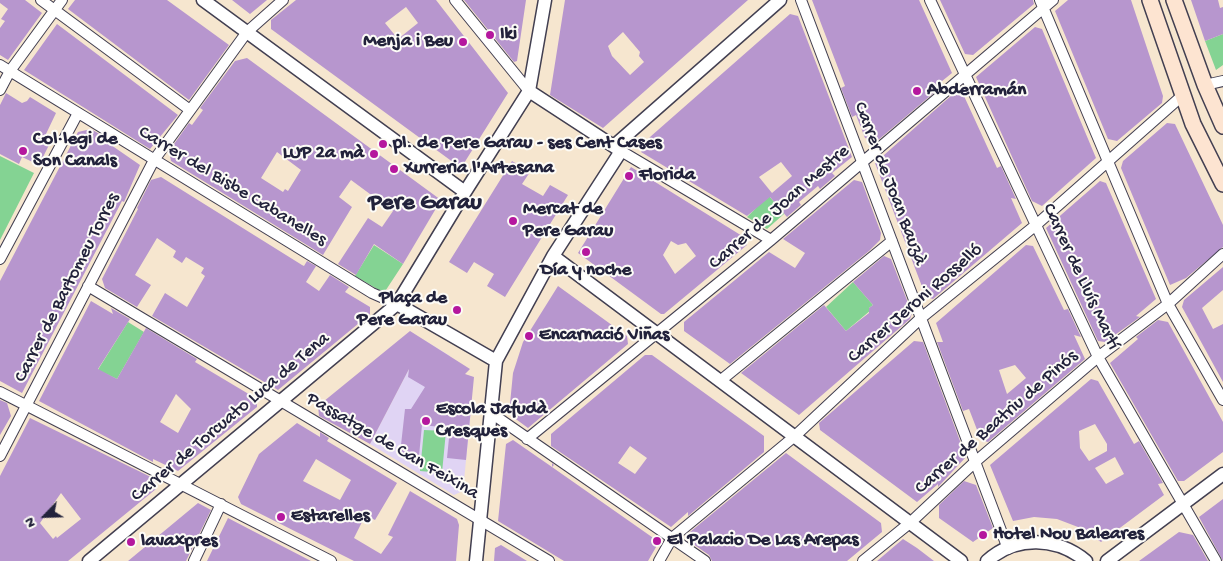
<!DOCTYPE html>
<html>
<head>
<meta charset="utf-8">
<style>
	body { margin:0 }
	#map { position:relative; width:1223px; height:561px; overflow:hidden; background:#f6e6cf; font-family:"Gochi Hand",sans-serif }
	canvas { display:block }
	.north { position:absolute; left:20px; top:491px; width:50px; height:50px; -webkit-text-stroke:4px #fdfcf7; paint-order:stroke; rotate:246deg; font-size:14px; font-weight:700; line-height:20px; text-align:center; color:#22223b }
	.north::after { content:''; display:block; margin:auto; width:18px; height:22px; background:#22223b; clip-path:polygon(50% 0,100% 100%,50% 72%,0 100%) }
</style>
</head>
<body>
<div id="map">
<canvas width="1223" height="561"></canvas>
<div class="north">N</div>
</div>
<script>
const context = document.querySelector('canvas').getContext('2d');
context.lineJoin = 'round';
function fillPath(path, color) { context.fillStyle = color; context.fill(path, 'evenodd'); }
function strokePath(path, color, width, dash) { context.strokeStyle = color; context.lineWidth = width; context.lineCap = dash ? 'butt' : 'round'; context.setLineDash(dash || []); context.stroke(path); }
function write(font, color, halo, rows, align = 'center') {
  context.font = font + ' "Gochi Hand",sans-serif'; context.lineWidth = 4; context.setLineDash([]); context.textBaseline = 'middle'; context.strokeStyle = halo; context.fillStyle = color; for (const [text, x, y, turn = 0] of rows) {
    context.save(); context.translate(x, y); context.rotate((+turn || 0) * Math.PI / 180); context.textAlign = isNaN(turn) ? turn : align; if (halo) context.strokeText(text, 0, 0); context.fillText(text, 0, 0); context.restore();
  }
}
const built = new Path2D(`
	M424 340 450 356 419 404 471 409 463 491 454 495 370 444Z`);
const green = new Path2D(`
	M1223 34V65L1216 70 1205 41Z
	M0 156 34 173 0 240Z
	M765 191 784 214 767 229 747 217 755 209Z
	M374 245 403 264 384 293 355 276Z
	M853 282 873 305 869 308 871 310 846 331 826 307Z
	M128 322 144 332 117 379 98 370 99 368Z
	M424 430 446 431 442 473 420 471Z`);
const building = new Path2D(`
	M0 0H25L42 13 8 60 0 55V28L5 21 1 19 8 9 0 3Z
	M75 0H167L229 45 189 100 68 9Z
	M232 0H267L250 14Z
	M296 0H436L508 93 461 168 271 29V20ZM406 7 418 23 398 39 385 23Z
	M464 0H526L517 61 514 62Z
	M565 0H748L603 128 550 95ZM623 32 640 52 639 56 644 62 630 75 612 56 608 46Z
	M812 0H919L952 73 931 90 936 91 877 141 865 138 856 115 852 117 841 88 845 86Z
	M940 0H1033L1034 4 973 55 965 54Z
	M1068 0H1131L1163 96 1162 103 1117 141 1108 139 1055 11Z
	M1191 0H1218L1220 8 1223 7V34L1205 41Z
	M790 14 798 16 852 157 832 173 835 176 820 189 818 186 799 202 801 205 787 217 770 197 747 216 641 152 650 137ZM781 162 792 176 772 193 759 177Z
	M57 24 178 115 150 149 24 70Z
	M1035 27 1042 29 1096 158 1042 206 1032 201 976 77Z
	M247 58 441 200 403 264 374 244 356 275 338 264 368 218 382 227 393 211 351 180 339 197 352 207 323 255 171 161 169 151 189 123 192 125 203 110 200 108 235 61ZM277 152 301 170 288 191 285 189 283 192 261 178Z
	M6 93 22 103 27 101 30 97 56 113 46 134 53 137 39 165 22 157 19 164 0 154V105Z
	M953 94 964 96 997 168 1001 166 1016 199 1011 198 1022 223 933 299 926 297 875 163Z
	M1167 123 1175 124 1223 225V247L1186 278 1170 285 1121 168 1123 161Z
	M91 129 113 142 111 145 140 165 124 202 122 201 22 393 0 381V281L78 132Z
	M512 161 530 172 522 184 543 196 550 185 568 195 505 297 487 286 494 274 474 262 467 273 449 262Z
	M631 167 747 239V245L664 314H661L578 253ZM671 241 678 245 686 243 696 256 675 274 663 255Z
	M161 177 302 265 304 266 307 261 316 266 306 282 319 291 330 275 349 287 345 292 370 307V314L278 390 152 316 165 293 187 307 205 276 201 273 204 268 186 257 182 263 173 257 176 251 157 238 135 275 151 285 137 307 105 288 102 279 138 209 137 208 151 180Z
	M854 180 862 182 881 233 880 240 869 251 730 364 684 331V322L769 252 795 268 805 253 783 239Z
	M1100 181 1106 183 1156 299 1136 316 1140 317 1105 342 1098 341 1046 228Z
	M1026 245 1033 246 1064 310 1068 309 1081 337 1074 335 1085 359 988 442 981 440 969 409 963 411 937 342H943L936 323ZM1015 365 1026 378 1007 394 999 370Z
	M884 256 891 259 912 313 910 319 799 415 741 373 824 305 846 331 869 313V308L873 305 853 282Z
	M1223 267V290L1202 308 1213 329 1223 324V382L1182 307 1184 300Z
	M558 286 627 336 628 344 528 428 509 414 513 373 523 342Z
	M91 301 113 314 111 308 130 319 98 369 117 379 146 328 197 359 195 362 257 399V407L178 471 153 459V462L39 401ZM176 394 191 409 178 433 160 422Z
	M1158 320 1168 322 1223 422V452L1184 481H1178L1110 363 1138 339 1136 337Z
	M410 331 470 369 465 374 474 377 466 460 447 458 450 428 422 425 419 456 400 454 405 409H411L425 387 408 377 409 369 370 444 319 416 318 406Z
	M914 341 923 342 966 457 938 487V484L917 502 820 430 819 423Z
	M645 355H652L764 436V452L688 516V512L671 527 551 446V434ZM630 446 647 458 635 474 618 463Z
	M1091 379 1098 381 1134 444 1139 441 1163 483 1158 484 1164 495 1101 542 1078 527 1057 519 1034 517 1013 521 990 465ZM1095 424 1107 444V451L1089 461 1080 448 1079 431ZM1115 457 1124 474 1106 484 1095 468Z
	M0 400 7 403 11 416 0 435Z
	M30 418 155 479 156 489 68 561H0V476ZM61 493 81 519 57 538 56 536 53 539 40 523Z
	M297 423 320 437V432L329 438 327 441 397 483 375 520 369 517 367 522 363 520 354 538 381 554 393 537 388 535 410 491 457 519 459 525 456 561H354L241 504 238 497 259 454ZM316 459 351 480 340 500 303 481Z
	M513 440 552 467V463L554 465 552 467 659 542 648 561H564L498 521 506 444Z
	M786 453 881 523 882 532 847 561H712L709 555 693 544 690 532Z
	M964 481 976 485 993 528 973 542 939 518V505Z
	M1223 499V561L1199 517Z
	M198 503 211 510 186 561H128Z
	M228 518 251 530 311 561H207Z
	M1179 532 1193 535 1208 561H1139Z
	M903 539 917 548 934 561H877Z
	M501 545 527 561H494L495 548Z`);
const minor = new Path2D(`
	M41 0 190 110
	M455 0 529 91
	M801 0 1008 549
	M930 0 1098 357 1216 561
	M1040 0 1168 304 1223 400
	M0 65 372 293 397 304
	M1205 85 1223 81
	M0 90 10 71 62 0
	M621 151 771 240
	M0 259 78 113
	M88 286 549 561
	M720 381 892 241
	M0 392 331 561
	M491 413 705 561
	M527 439 771 240 1053 0
	M0 456 154 160 247 32 283 0
	M194 561 221 504
	M659 561 672 538 795 436 921 318 1036 225 1183 95
	M863 561 911 522 975 462 1098 357 1168 304 1223 254`);
const tertiary = new Path2D(`
	M203 0 465 192
	M529 91 621 151 553 256 496 361 397 304 465 192 529 91 545 0
	M614 146 780 0
	M553 256 961 561
	M89 561 397 304
	M476 561 496 361
	M987 561C1016 535 1057 537 1086 561
	M1107 561 1223 474`);
const secondary = new Path2D(`
	M1150 0 1193 124 1223 184
	M1174 0 1205 85 1223 126`);
const markers = [
	[490,35,5,"#b5179e"],
	[463,42,5,"#b5179e"],
	[917,91,5,"#b5179e"],
	[383,144,5,"#b5179e"],
	[23,151,5,"#b5179e"],
	[374,154,5,"#b5179e"],
	[394,169,5,"#b5179e"],
	[629,176,5,"#b5179e"],
	[513,221,5,"#b5179e"],
	[586,252,5,"#b5179e"],
	[457,310,5,"#b5179e"],
	[529,336,5,"#b5179e"],
	[426,421,5,"#b5179e"],
	[281,517,5,"#b5179e"],
	[983,535,5,"#b5179e"],
	[657,541,5,"#b5179e"],
	[131,542,5,"#b5179e"]
];
const poiNames = [
	["Iki",500,35],
	["Menja i Beu",453,42,"right"],
	["Abderramán",927,91],
	["Col·legi de",33,140],
	["Son Canals",33,162],
	["pl. de Pere Garau - ses Cent Cases",393,144],
	["LUP 2a mà",364,154,"right"],
	["Xurreria l'Artesana",404,169],
	["Florida",639,176],
	["Mercat de",523,210],
	["Pere Garau",523,232],
	["Día y noche",586,271,"center"],
	["Plaça de",447,299,"right"],
	["Pere Garau",447,321,"right"],
	["Encarnació Viñas",539,336],
	["Escola Jafudà",436,410],
	["Cresques",436,432],
	["Estarelles",291,517],
	["Hotel Nou Baleares",993,535],
	["El Palacio De Las Arepas",667,541],
	["lavaxpres",141,542]
];
const streetNames = [
	["Carrer de Joan Bauzà",889,184,69],
	["Carrer del Bisbe Cabanelles",232,187,31],
	["Carrer de Joan Mestre",780,208,-41],
	["Carrer de Lluís Martí",1080,277,65],
	["Carrer de Bartomeu Torres",68,288,-63],
	["Carrer Jeroni Rosselló",916,304,-41],
	["Carrer de Torcuato Luca de Tena",231,418,-40],
	["Carrer de Beatriu de Pinós",997,423,-41],
	["Passatge de Can Feixina",392,447,30]
];
const districtNames = [
	["Pere Garau",425,204]
];
fillPath(built, '#e0d4f4');
fillPath(green, '#84d393');
fillPath(building, '#b796ce');
strokePath(minor, '#423f51', 12);
strokePath(tertiary, '#423f51', 15);
strokePath(secondary, '#423f51', 18);
strokePath(minor, '#fff', 10);
strokePath(tertiary, '#fff', 12);
strokePath(secondary, '#fde4d1', 15);
for (const [x, y, r, color] of markers) { const dot = new Path2D(); dot.arc(x, y, r, 0, 2 * Math.PI); context.fillStyle = color; context.fill(dot); strokePath(dot, '#fdfcf7', 2); }
write('bold 19px', '#22223b', '#fdfcf7', poiNames, 'left');
write('19px', '#22223b', '#fdfcf7', streetNames);
write('bold 24px', '#22223b', '#fdfcf7', districtNames);
</script>
</body>
</html>
